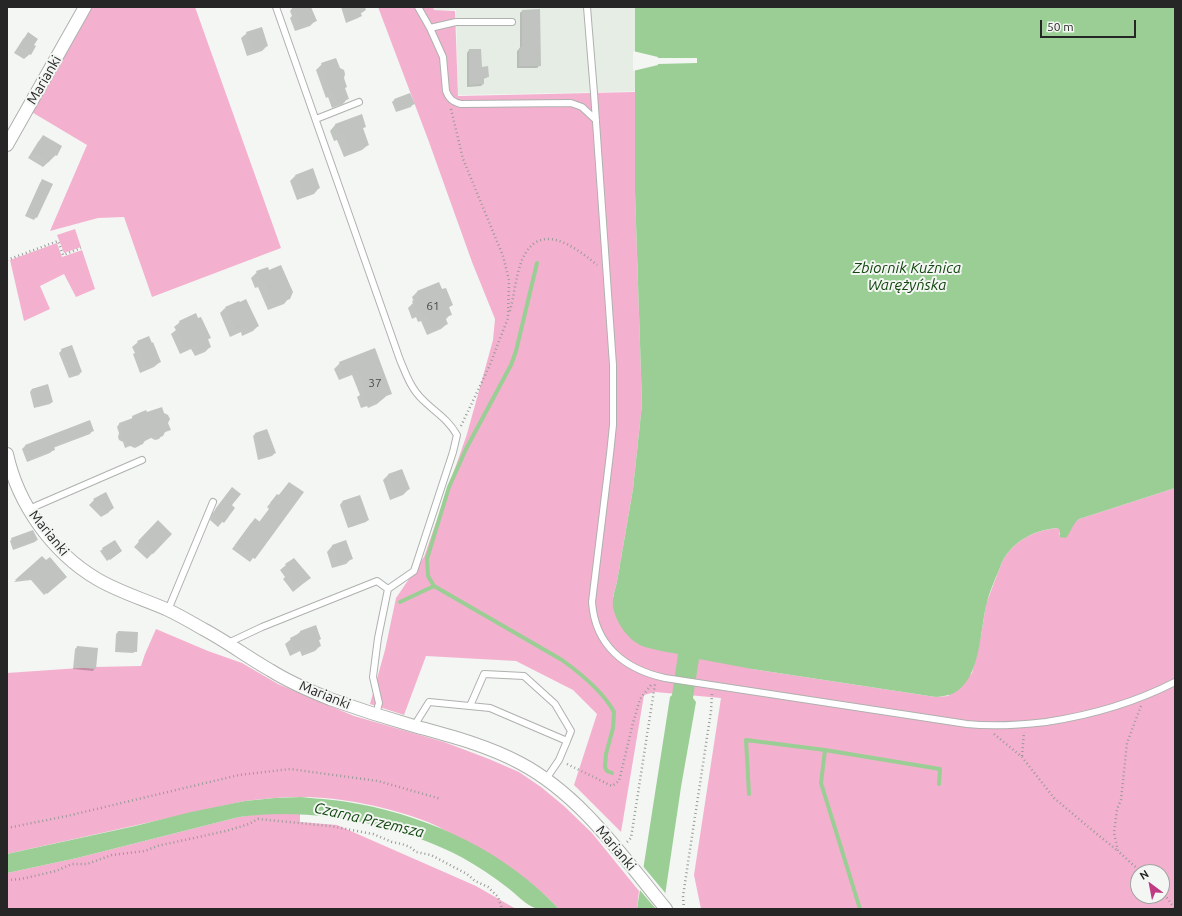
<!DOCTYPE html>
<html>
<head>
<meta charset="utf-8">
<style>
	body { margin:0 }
	#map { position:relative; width:1182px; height:916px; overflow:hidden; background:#f3f6f3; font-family:Ubuntu,sans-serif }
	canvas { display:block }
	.frame { position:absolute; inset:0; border:8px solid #252625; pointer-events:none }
	.north { position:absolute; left:1130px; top:864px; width:40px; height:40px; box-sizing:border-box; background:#f3f6f3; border:1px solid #a1a3a1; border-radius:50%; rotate:328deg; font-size:11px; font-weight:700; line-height:16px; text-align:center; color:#252625 }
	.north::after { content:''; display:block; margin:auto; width:14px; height:18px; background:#be3b83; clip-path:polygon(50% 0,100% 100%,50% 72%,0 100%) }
	.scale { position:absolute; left:1040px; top:20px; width:96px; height:18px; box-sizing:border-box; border:2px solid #252625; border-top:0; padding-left:5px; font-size:12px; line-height:14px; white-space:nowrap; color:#252625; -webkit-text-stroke:3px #f3f6f3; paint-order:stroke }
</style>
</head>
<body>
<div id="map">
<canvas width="1182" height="916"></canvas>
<div class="frame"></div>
<div class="north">N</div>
<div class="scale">50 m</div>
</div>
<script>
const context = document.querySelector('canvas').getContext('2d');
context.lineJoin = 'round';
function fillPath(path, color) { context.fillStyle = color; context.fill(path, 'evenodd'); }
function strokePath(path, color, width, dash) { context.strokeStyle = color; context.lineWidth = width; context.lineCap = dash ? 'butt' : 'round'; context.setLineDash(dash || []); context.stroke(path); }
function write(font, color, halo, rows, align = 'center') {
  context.font = font + ' Ubuntu,sans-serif'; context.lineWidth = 4; context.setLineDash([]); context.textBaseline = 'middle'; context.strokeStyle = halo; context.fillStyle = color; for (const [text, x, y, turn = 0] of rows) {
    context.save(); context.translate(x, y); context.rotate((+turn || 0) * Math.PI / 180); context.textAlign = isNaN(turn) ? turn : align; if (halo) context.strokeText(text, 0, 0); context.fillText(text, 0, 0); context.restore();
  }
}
const built = new Path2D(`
	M433 7H694L698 90 458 95 456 10H434Z`);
const green = new Path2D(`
	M91 7H195L281 248 152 297 124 217 98 218 50 231 87 145 30 111Z
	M378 7H433L434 10 455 11 458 96 635 92V192L642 404 633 489 617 582 613 597 752 669 936 697 948 696 972 673 981 636 986 604 1002 562C1013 541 1034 530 1058 528L1059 529V535L1079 519 1175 488V909H701L694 875 721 698 655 692 644 695 621 832 574 785 597 714 573 690 516 661 426 656 404 715 370 704 385 650 396 598 424 557 467 434 493 340 495 319 472 262 429 142ZM1138 872H1162V896H1138Z
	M75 229 81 247 64 253 57 235Z
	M57 243 62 257 82 250 95 289 76 297 64 274 40 286 50 309 24 321 10 260Z
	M156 629 208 651 242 663 278 684 354 716 444 742 489 759 519 772 541 787 564 806 592 833 639 891 637 909H559C533 881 502 861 468 843 455 836 442 828 428 822 388 807 342 797 300 797 281 797 263 799 245 801L7 854V673L94 667 141 666 145 654Z
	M261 814H300V822L337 825 476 886 516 909H7V873L77 858 239 817Z`);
const water = new Path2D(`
	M635 7H1175V488L1079 519C1073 523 1071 532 1066 538L1060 537 1059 529 1057 528C1034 530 1013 541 1002 562 997 576 989 591 986 606 980 632 980 679 954 693 948 696 943 696 936 697L752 669 699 659 693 698 696 702 681 787 663 909H637L670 697 672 695 678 654C667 652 655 650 645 647 629 642 616 623 613 607 612 598 615 590 617 582L633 489 642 404 635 192Z
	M301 797C320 799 340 800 359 804 433 818 507 853 559 909 552 909 541 911 535 908 526 905 516 894 508 888 494 877 479 867 463 858 397 823 312 807 239 817L77 858 7 873V854L135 826 191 812 245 801 275 798Z`);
const pier = new Path2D(`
	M633 51 658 57V58H697V63L658 64V65L633 71Z
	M642 865 667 895 665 909H656L638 888Z`);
const shadow = new Path2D(`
	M293 7H308L315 21 310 26 295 31 290 18 292 16 290 11Z
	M341 7H365L366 10 360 14 361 16 358 18 346 23Z
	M522 11 540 65 537 68H517V51L520 48V13Z
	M247 33 267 46 262 51 247 56 241 38Z
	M28 34 30 54 24 59 14 53 23 39Z
	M469 50 488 77 483 79V84L481 86 467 87V53Z
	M322 64 343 78 344 89 348 98 343 104 332 108 328 97 326 98 316 70Z
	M394 100 413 104 411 107 396 112 392 102Z
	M362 116 365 126 362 129 368 145 362 150 344 157 337 140 334 141 330 131 335 125Z
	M43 136 56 155 43 167 28 158 38 142Z
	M312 170 319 188 314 194 297 200 290 181 295 176Z
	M43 180 36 217 34 220 25 216 40 183Z
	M269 271 289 298 284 304 268 310 258 287 255 288 251 278 257 272Z
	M438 283 452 305 448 308 451 314 445 320 447 324 441 329 427 335 421 321 418 322 416 317 412 319 408 308 414 302 412 297 417 292Z
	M225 308 258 326 253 331 242 336 241 332 230 337 220 313Z
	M180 322 210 338 207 340 210 347 205 352 195 356 191 349 180 354 171 334 176 330 174 327Z
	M138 342 160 362 154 367 140 373 133 354 135 353 132 347Z
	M62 350 81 372 79 375 69 378 59 353Z
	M374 350 390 393 377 404 368 408 367 406 361 408 357 397 360 395 352 375 339 380 334 369 340 363Z
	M47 385 52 402 50 404 34 408 30 392 32 389Z
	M133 416 167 423 169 430 163 433 159 439 155 440 151 438 143 442 139 446 135 448 130 446 125 448 123 442 119 440 118 437 119 433 117 427 119 424 131 420Z
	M93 430 90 434 53 448 54 449 50 453 27 462 22 449 25 446Z
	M267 431 275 453 272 456 258 460 253 436 255 434Z
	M402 470 409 489 403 495 390 500 383 480 388 475Z
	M289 483 302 492 250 562 232 549 251 523 259 522 269 509 267 507 277 495 278 496Z
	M106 493 113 508 108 513 101 517 89 505 94 500Z
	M228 493 231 505 234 508 218 527 210 520 212 514Z
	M342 502 368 520 366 522 348 528 340 505Z
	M158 521 171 534 147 559 134 547Z
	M12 539H37L35 542 13 550 10 541Z
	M346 541 352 558 346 564 332 568 327 552 332 546Z
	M103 549 121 551 107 561 100 551Z
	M42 557 63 579 44 595 31 580 14 582Z
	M286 565 310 578 293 592 283 579 285 577 280 570Z
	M118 632 136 651 133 653 115 652 116 634Z
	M300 632 320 639 318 641 320 646 315 651 302 656 300 651 290 656 285 644Z
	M77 647 95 668 93 671 73 669 75 649Z`);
const stream = new Path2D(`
	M537 263 516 351 511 365 466 449 449 487 427 559 428 576 434 586 562 660C580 673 604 693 614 712L613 728 606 754 605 767 607 771 612 773
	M400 602 434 586
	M825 750 940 769 939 784
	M749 794 746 740 825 750 821 783 860 909`);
const building = new Path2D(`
	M295 7H311L317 21 307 25 300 27 295 12 297 11Z
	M344 7H358L362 16 349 21Z
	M540 9 541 66H519V48L522 47V10Z
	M262 27 268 46 253 51 246 32Z
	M28 32 38 39 34 45 36 46 31 55 19 47Z
	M469 49H481L482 67 488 66 489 77H484V84L469 85Z
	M336 58 340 68 344 70 345 74 344 78 347 87 345 88 349 99 337 103 333 92 331 93 321 63Z
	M410 93 415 104 398 111 394 99Z
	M362 114 366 127 363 128 369 145 349 153 343 135 339 136 335 124Z
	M43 135 62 146 57 156 54 154 49 162 32 153Z
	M313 168 320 188 303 195 295 175Z
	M42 179 53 184 37 218 27 213Z
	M281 265 293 292 290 299 273 305 264 282 261 283 256 271 268 267 269 270Z
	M439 282 442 289 446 288 453 305 449 307 452 315 445 317 448 324 432 330 427 316 423 317 421 313 417 314 412 301 420 298 417 291Z
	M246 299 259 326 248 331 246 327 236 332 225 307 239 301 240 302Z
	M196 313 198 318 201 317 211 338 208 339 211 347 200 352 197 345 185 349 176 328 181 326 179 321Z
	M149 336 152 343 153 342 161 362 146 368 138 348 140 347 137 341Z
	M72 345 82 372 71 376 61 349Z
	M375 348 392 394 383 397V399L373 403 372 401 367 403 362 391 365 390 357 371 344 376 339 362Z
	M48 384 53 402 37 407 32 389Z
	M162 407 164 413 168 415 170 419 168 423 171 430 165 432 163 436 158 438 154 436 145 440 143 444 138 446 133 444 128 446 125 440 121 438 120 434 121 430 119 423 133 418 132 416 146 410 147 412Z
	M90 420 94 431 54 446 55 450 30 459 25 445Z
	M267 429 276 453 260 458 255 433Z
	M402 469 410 489 395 495 388 474Z
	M289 482 304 492 255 559 235 545 255 518 260 522 272 505 270 503 277 494 279 495Z
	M232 487 241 494 232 505 235 508 224 523 213 515 216 508Z
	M106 492 114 508 107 512 93 499Z
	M360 495 369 520 351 527 342 501Z
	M158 520 172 534 153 554 138 541Z
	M33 530 38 540 15 548 11 538Z
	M115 540 122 551 110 560 102 548Z
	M346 540 353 559 338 564 332 545Z
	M42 556 46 560 50 557 67 577 47 594 34 578 15 580Z
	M294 558 311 578 298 587 288 573 290 571 285 564Z
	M316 625 321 639 319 640 321 646 308 651 306 647 295 651 290 638 300 633V631Z
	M118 631 138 632 137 652 116 650Z
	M77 646 98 648 96 669 75 667Z`);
const path = new Path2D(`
	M451 109 463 159 503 256 509 280 508 318 489 367 461 426
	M7 260 58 241 63 255 81 248
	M510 311C514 296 516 275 522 260 539 220 574 246 597 265
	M1141 706 1127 743 1121 800 1117 809 1114 833 1118 851 1141 872
	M994 734 1022 757 1054 798 1092 830 1118 851
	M1022 756 1024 732
	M567 764 612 786 619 781 633 723 640 699 651 685H653
	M7 828 67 816 239 775 290 769 378 781 441 799
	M627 842 631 838 655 684
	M7 880 21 879 56 871 72 864H87L112 855 145 851 157 846 226 831 249 824 258 819 330 826 373 834 392 842 402 844 410 847 416 852 431 855 467 874 475 881 488 887 498 897 502 909
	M1162 891 1175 909
	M684 909 683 896 711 711 712 693`);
const lane = new Path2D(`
	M276 7 400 360C406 374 411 389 423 400 436 413 447 418 457 435L453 452 414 571 388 589 378 638 373 677 379 703 376 714
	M418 7 430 28 443 57 446 91C449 99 453 102 461 104L571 103 582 107 596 120
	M587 7 594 93 613 365V425L610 454 592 602C595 645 624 669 665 678L967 724C994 727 1020 725 1046 722 1092 715 1134 703 1175 682
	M430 28 456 22H512
	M316 119 359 102
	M29 509 142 460
	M168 610 213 502
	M228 643 262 627 377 581 388 589
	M470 706 484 674 524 676 555 704 571 731 567 741
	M414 726 429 702 490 708 567 741 559 760 546 779`);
const street = new Path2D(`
	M7 145 85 7
	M7 454C18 505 53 553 97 579 119 592 143 599 166 609 179 615 191 622 203 629 226 641 247 657 270 670 289 682 310 691 330 699 358 709 386 718 414 726 450 736 486 745 520 763 582 796 622 856 666 909`);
const numberNames = [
	["61",433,306],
	["37",375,383]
];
const streetNames = [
	["Marianki",44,80,-60],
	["Marianki",49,533,51],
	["Marianki",325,695,22],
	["Marianki",616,848,50]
];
const waterNames = [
	["Zbiornik Kuźnica",907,268],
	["Warężyńska",907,285],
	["Czarna Przemsza",369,820,13]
];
fillPath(built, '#e5ede4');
fillPath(green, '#f4b1cf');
fillPath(water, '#9ace94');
fillPath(pier, '#f3f6f3');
fillPath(shadow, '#0003');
strokePath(stream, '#9ace94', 4);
fillPath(building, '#c1c3c1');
strokePath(lane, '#aeb1ae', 8);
strokePath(street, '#aeb1ae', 14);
strokePath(path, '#989a98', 2.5, [1, 3]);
strokePath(lane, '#fff', 6);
strokePath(street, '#fff', 12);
write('12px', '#4c4d4c', null, numberNames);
write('14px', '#252625', '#f3f6f3', streetNames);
write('italic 15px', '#11460e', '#f3f6f3', waterNames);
</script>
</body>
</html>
